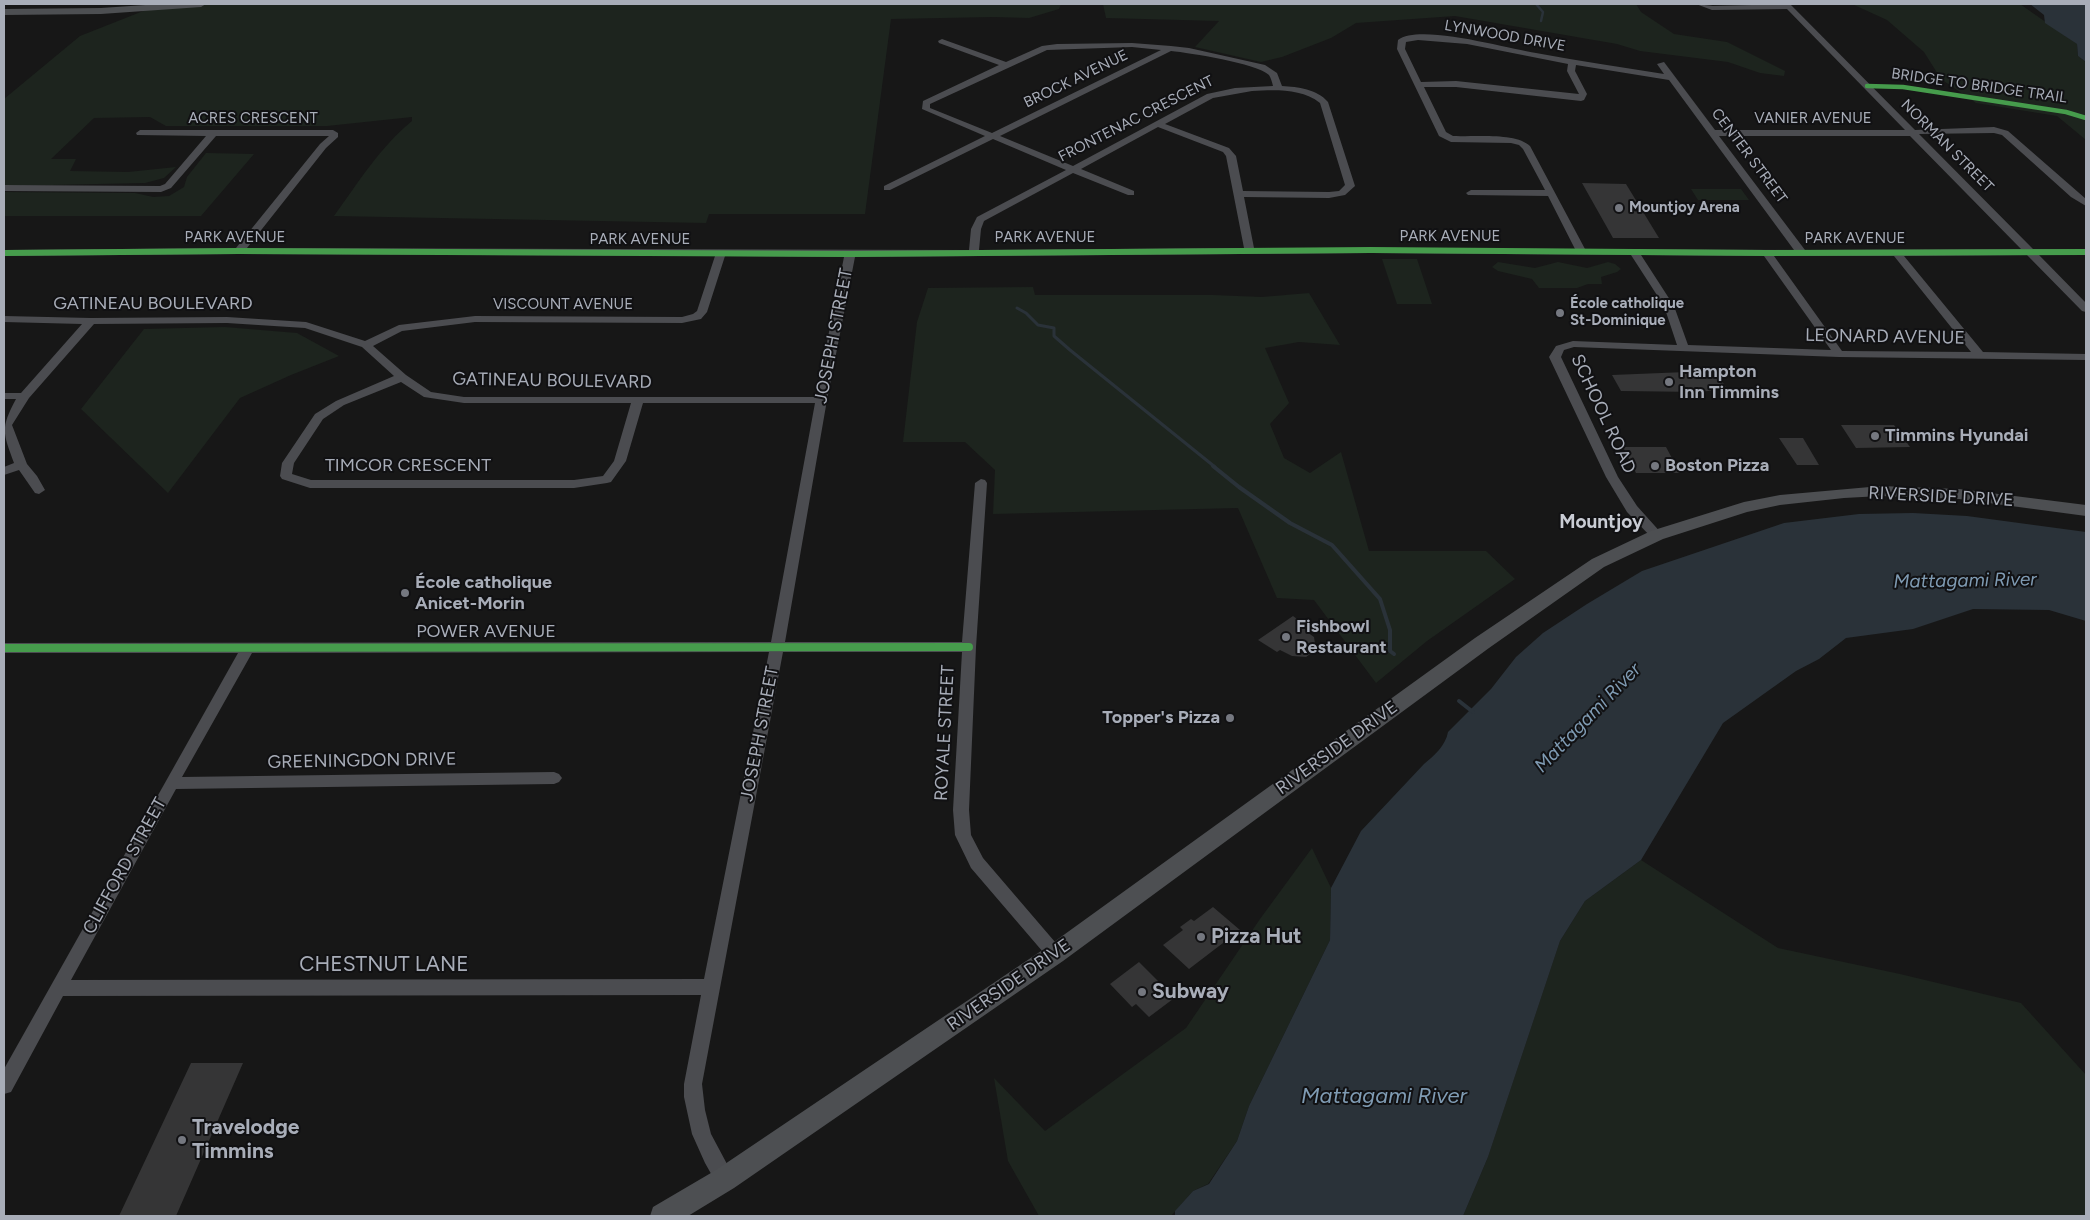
<!DOCTYPE html>
<html>
<head>
<meta charset="utf-8">
<style>
	body { margin:0 }
	#map { position:relative; width:2090px; height:1220px; overflow:hidden; background:#171717; font-family:Figtree,sans-serif }
	canvas { display:block }
	.frame { position:absolute; inset:0; border:5px solid #a8adb8; pointer-events:none }
</style>
</head>
<body>
<div id="map">
<canvas width="2090" height="1220"></canvas>
<div class="frame"></div>
</div>
<script>
const context = document.querySelector('canvas').getContext('2d');
context.lineJoin = 'round';
function fillPath(path, color) { context.fillStyle = color; context.fill(path, 'evenodd'); }
function strokePath(path, color, width, dash) { context.strokeStyle = color; context.lineWidth = width; context.lineCap = dash ? 'butt' : 'round'; context.setLineDash(dash || []); context.stroke(path); }
function write(font, color, halo, rows, align = 'center') {
  context.font = font + ' Figtree,sans-serif'; context.lineWidth = 4; context.setLineDash([]); context.textBaseline = 'middle'; context.strokeStyle = halo; context.fillStyle = color; for (const [text, x, y, turn = 0] of rows) {
    context.save(); context.translate(x, y); context.rotate((+turn || 0) * Math.PI / 180); context.textAlign = isNaN(turn) ? turn : align; if (halo) context.strokeText(text, 0, 0); context.fillText(text, 0, 0); context.restore();
  }
}
const green = new Path2D(`
	M161 4H1061L1059 9 1029 18 993 17 891 19 865 214H709L706 223 334 216C358 183 380 147 412 121V117L327 126H166L150 117 94 118 51 159H76L70 171 128 172 176 167 164 178 145 183 4 186V99L80 36Z
	M1103 4H1636L1641 12 1674 34 1727 42 1785 71 1784 76 1760 73 1728 62 1640 51 1617 44 1455 16 1356 23 1331 38 1282 57 1261 62 1195 47 1219 21 1106 18Z
	M1852 4H2020L2077 44 2078 56 2086 62V140L2057 116 1976 103 1941 79 1924 52 1887 20Z
	M206 153 254 154 201 216H4V192L135 193 153 197 169 196 184 187 187 177Z
	M1691 189H1741L1749 200H1698Z
	M1382 259H1417L1432 304H1397Z
	M1498 262 1535 268 1558 262 1587 268 1608 262 1615 264 1621 269 1617 272 1601 277 1602 284H1588L1577 288H1539L1532 279 1498 271 1492 267Z
	M1033 287 1035 295H1213L1262 297 1309 293 1340 345 1299 342 1265 348 1289 403 1270 424 1284 458 1310 473 1341 452 1369 551H1486L1515 579 1427 641 1376 683 1314 600 1277 598 1238 508 993 514 995 470 965 442H903L917 322 928 288Z
	M225 327 297 333 339 356 291 375 240 398 168 493 81 409 144 329Z
	M1312 848 1331 888 1330 940 1249 1106 1237 1141 1208 1184 1193 1191 1171 1216H1039L1008 1161 994 1078 1045 1131 1186 1028 1260 919Z
	M1641 860 1778 948 1900 974 2021 1003 2086 1075V1216H1463L1488 1157 1560 941 1585 901Z`);
const water = new Path2D(`
	M2030 4H2086V62L2078 56 2077 44 2045 23 2044 15Z
	M1913 513 1967 516 2086 532V621L2049 610 1973 609 1913 629 1846 638 1819 659 1796 671 1723 723 1641 860 1585 901 1560 941 1488 1157 1463 1216H1175V1211L1193 1191 1209 1184 1237 1141 1249 1106 1330 940 1331 888 1361 831 1424 764C1434 756 1446 745 1448 732L1491 689 1516 657 1543 633 1587 604 1642 571 1784 523 1859 514Z`);
const streamFar2 = new Path2D(`
	M1536 4 1543 12 1541 21`);
const streamFar1 = new Path2D(`
	M1017 308 1026 313 1038 325 1054 328V336L1070 350 1215 467`);
const stream = new Path2D(`
	M1213 466 1239 487 1290 523 1332 545 1380 599 1390 630V651L1394 654
	M1459 701 1473 712`);
const building = new Path2D(`
	M1582 183 1626 184 1659 238H1613Z
	M1686 372 1718 375 1727 389 1699 392 1621 391 1612 375Z
	M1841 425H1894L1910 447 1856 448Z
	M1779 438H1803L1819 465H1797Z
	M1623 447H1666L1680 473H1636Z
	M1293 616 1311 629 1307 632 1314 637 1316 650 1306 657 1292 656 1280 650 1277 652 1258 640Z
	M1213 907 1240 930 1189 969 1163 945 1183 930 1180 927 1191 919 1194 921Z
	M1139 962 1161 984 1159 986 1173 999 1149 1017 1136 1004 1132 1007 1110 984Z
	M191 1063H243L176 1216H119Z`);
const minor = new Path2D(`
	M1696 4 1713 6 1790 4 1915 130 1994 127 2008 131 2086 199V206L2071 197 2002 135 1994 133 1919 134 2033 249H2086V255H2039L2086 303V312L2082 311 2027 255 1904 256 1983 352 2086 354V360L1839 357 1574 347 1564 350 1561 357 1618 477 1637 506 1663 535 1657 539 1652 538 1627 512 1606 477 1549 357 1556 346 1573 341 1677 345 1664 306 1631 255 1371 253 855 257 827 400 785 642H962L975 483 981 479 985 480 987 483 976 647 969 810 971 835 983 858 1061 949 1064 954 1061 959 1055 961 1049 959 971 868 955 835 953 810 962 652H783L702 1084 705 1110 711 1134 735 1179 732 1186 725 1188 718 1186 705 1163 692 1134 684 1097V1084L701 995 63 996 11 1092 4 1094V1069L238 653H4V643L771 642 815 403H643L626 461 611 482 607 483 574 488H310L282 479 280 476 282 463 315 414 336 401 394 376 362 347 305 328 227 323 94 324 29 398 12 425 27 464 37 476 45 490 39 494 35 493 19 470 4 475V467L14 463C3 432 0 429 16 399H4V393H21L82 324 4 322V316L91 318 227 317 306 322 365 341 399 325 475 316 682 317 693 314 697 311 715 256 239 254 4 256V250L236 248 320 144 329 136H216L171 188 161 192 4 191V185L160 186 165 184 206 136 137 135 136 133 140 130H333L338 133V137L326 148 247 248 969 250 971 229 977 217 1066 170 993 139 890 190H884V186L985 136 922 109 923 101 999 65 939 43 938 41 942 39 1006 62 1042 46 1057 44 1132 43 1171 46 1189 48 1265 65 1277 73 1282 86C1298 87 1317 89 1328 102L1355 186 1345 195 1329 198 1244 197 1254 248 1575 249 1548 196 1468 195 1466 193 1471 190H1545L1523 149 1519 145 1511 143 1451 142 1439 136 1397 49 1398 40C1420 23 1508 49 1536 53 1579 61 1622 67 1664 74L1657 64 1664 62 1715 130H1905L1787 9 1712 10ZM1418 40 1467 44 1568 64 1567 71 1579 94 1456 81 1421 82 1405 49 1406 42ZM1132 47 1161 50 992 133 930 108V104L1047 50ZM1171 51C1190 53 1256 63 1269 75 1271 78 1272 82 1273 86L1235 88 1207 94 1073 166 1000 136ZM1576 65 1669 80 1794 250 1585 249 1530 146C1516 132 1473 137 1453 136L1446 132 1424 87H1456L1581 101 1584 100 1587 94 1575 71ZM1252 91C1274 90 1301 88 1320 103L1345 185 1339 191 1329 192 1243 191 1236 156 1229 148 1165 124 1213 98ZM1158 127 1223 152 1226 156 1244 248 979 250 981 229 984 221 1073 173 1128 195H1134V191L1081 169ZM1719 136H1910L2021 249 1805 250ZM1641 255 1764 256 1831 350 1688 345 1674 306ZM725 256 844 257 816 397H464L431 392 406 375 373 346 402 331 475 322 682 323 701 319 707 312ZM1774 256H1894L1971 352 1842 351ZM401 382 424 397 464 403H631L614 461 603 476 574 480H311L292 474 294 463 323 419 344 405ZM769 652 704 979 71 980 176 789 554 784 559 782 562 778 559 774 554 772 182 777 252 653Z`);
const major = new Path2D(`
	M160 4H206L201 7 101 14 4 15V9L101 8Z
	M1881 486 1959 489 2086 505V516L1959 499 1881 496 1844 498 1780 505 1747 512 1663 539 1604 567 1489 648 1063 961 734 1188 688 1216H650L653 1207 716 1170 1047 947 1475 638 1592 559 1651 531 1744 502 1780 495Z`);
const cyclewayFar2 = new Path2D(`
	M1867 86 1903 87 2066 112 2086 118`);
const cyclewayFar1 = new Path2D(`
	M4 253 239 251 850 254 1371 250 1767 253 2086 252`);
const cycleway = new Path2D(`
	M4 648 969 647`);
const markers = [
	[1619,208,5,"#757880"],
	[1560,313,5,"#757880"],
	[1669,382,5,"#757880"],
	[1875,436,5,"#757880"],
	[1655,466,5,"#757880"],
	[405,593,5,"#757880"],
	[1286,637,5,"#757880"],
	[1230,718,5,"#757880"],
	[1201,937,5,"#757880"],
	[1142,992,5,"#757880"],
	[182,1140,5,"#757880"]
];
const farStreetnames = [
	["LYNWOOD DRIVE",1505,36,10],
	["BROCK AVENUE",1076,79,-26],
	["BRIDGE TO BRIDGE TRAIL",1979,86,8],
	["ACRES CRESCENT",253,119],
	["FRONTENAC CRESCENT",1136,119,-27],
	["VANIER AVENUE",1813,119],
	["NORMAN STREET",1947,146,45],
	["CENTER STREET",1749,156,53],
	["PARK AVENUE",1450,237],
	["PARK AVENUE",235,238],
	["PARK AVENUE",1045,238],
	["PARK AVENUE",1855,239],
	["PARK AVENUE",640,240],
	["VISCOUNT AVENUE",563,305]
];
const farPoinames = [
	["Mountjoy Arena",1629,208],
	["École catholique",1570,304],
	["St-Dominique",1570,321]
];
const streetNames = [
	["GATINEAU BOULEVARD",153,304],
	["JOSEPH STREET",834,336,-79],
	["LEONARD AVENUE",1885,337,1],
	["GATINEAU BOULEVARD",552,381,1],
	["SCHOOL ROAD",1603,414,65],
	["TIMCOR CRESCENT",408,466],
	["RIVERSIDE DRIVE",1941,497,3],
	["POWER AVENUE",486,632],
	["ROYALE STREET",945,733,-87],
	["JOSEPH STREET",760,734,-79],
	["RIVERSIDE DRIVE",1337,748,-36],
	["GREENINGDON DRIVE",362,761,-1],
	["CLIFFORD STREET",125,866,-61],
	["RIVERSIDE DRIVE",1009,985,-35]
];
const poiNames = [
	["Hampton",1679,372],
	["Inn Timmins",1679,393],
	["Timmins Hyundai",1885,436],
	["Boston Pizza",1665,466],
	["École catholique",415,583],
	["Anicet-Morin",415,604],
	["Fishbowl",1296,627],
	["Restaurant",1296,648],
	["Topper's Pizza",1220,718,"right"]
];
const neighbourhoodNames = [
	["Mountjoy",1601,522]
];
const waterNames = [
	["Mattagami River",1965,581,-1],
	["Mattagami River",1588,718,-46]
];
const nearPoinames = [
	["Pizza Hut",1211,937],
	["Subway",1152,992],
	["Travelodge",192,1128],
	["Timmins",192,1152]
];
const nearStreetnames = [
	["CHESTNUT LANE",384,965]
];
const nearWaternames = [
	["Mattagami River",1384,1097]
];
fillPath(green, '#1d241e');
fillPath(water, '#2a3239');
strokePath(streamFar2, '#2a3239', 2.5);
strokePath(streamFar1, '#2a3239', 3);
strokePath(stream, '#2a3239', 4);
fillPath(building, '#353536');
fillPath(minor, '#4b4c50');
fillPath(major, '#4d4f52');
strokePath(cyclewayFar2, '#469c4c', 4.5);
strokePath(cyclewayFar1, '#469c4c', 6);
strokePath(cycleway, '#469c4c', 8);
for (const [x, y, r, color] of markers) { const dot = new Path2D(); dot.arc(x, y, r, 0, 2 * Math.PI); context.fillStyle = color; context.fill(dot); strokePath(dot, '#111113', 2); }
write('15px', '#a8adb8', '#111113', farStreetnames);
write('bold 15px', '#a8adb8', '#111113', farPoinames, 'left');
write('18px', '#a8adb8', '#111113', streetNames);
write('bold 18px', '#a8adb8', '#111113', poiNames, 'left');
write('bold 19px', '#c9ccd4', '#111113', neighbourhoodNames);
write('italic 19px', '#7f9bb3', '#111113', waterNames);
write('bold 21px', '#a8adb8', '#111113', nearPoinames, 'left');
write('21px', '#a8adb8', '#111113', nearStreetnames);
write('italic 22px', '#7f9bb3', '#111113', nearWaternames);
</script>
</body>
</html>
